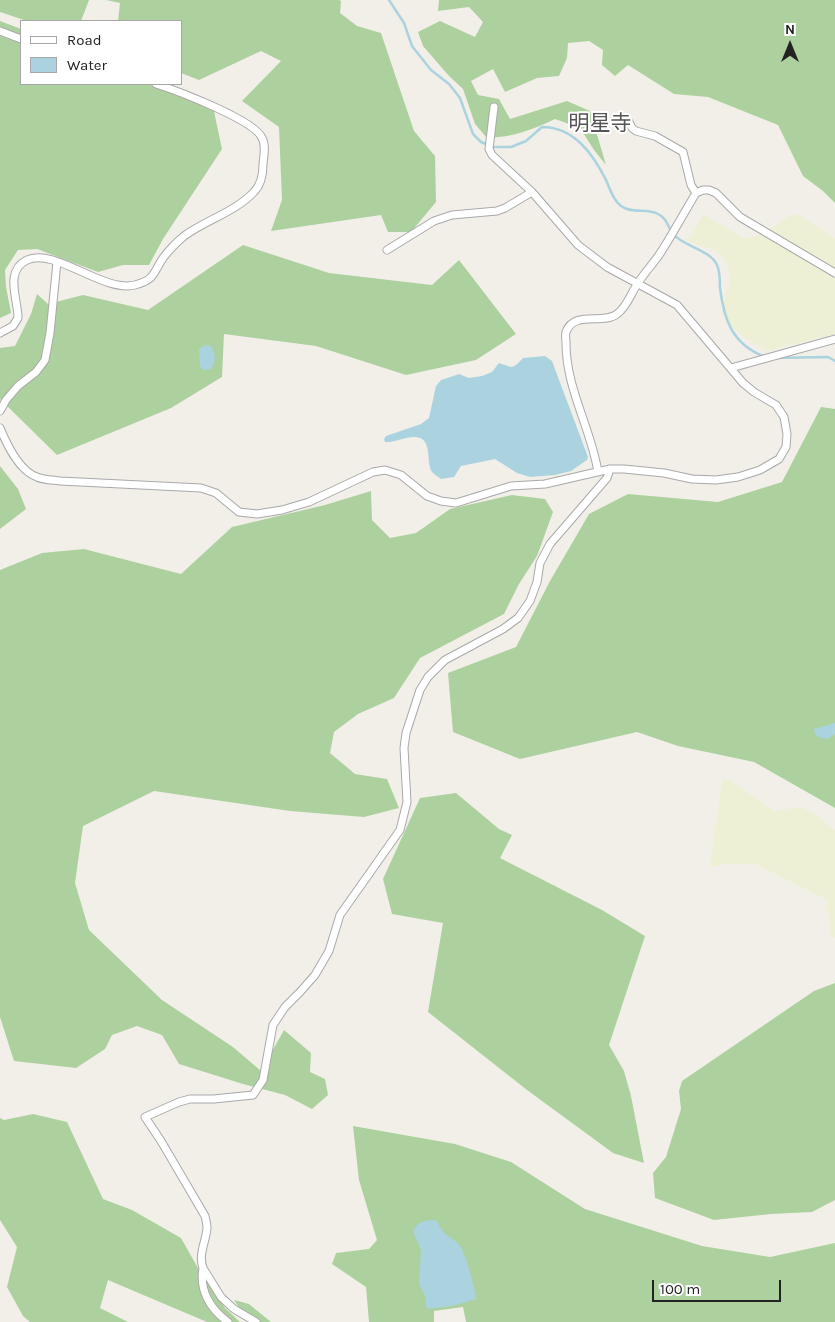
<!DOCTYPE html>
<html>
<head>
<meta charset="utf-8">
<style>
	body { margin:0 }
	#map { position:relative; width:835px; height:1322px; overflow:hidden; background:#f2efe9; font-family:Karla,sans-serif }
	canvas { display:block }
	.legend { position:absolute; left:20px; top:20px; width:162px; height:65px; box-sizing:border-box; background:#fff; border:1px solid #a7a7a7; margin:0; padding:6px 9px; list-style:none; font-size:15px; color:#222 }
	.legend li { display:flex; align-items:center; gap:10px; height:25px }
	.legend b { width:25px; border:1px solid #a7a7a7 }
	.north { position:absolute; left:765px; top:20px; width:50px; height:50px; -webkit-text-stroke:4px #fff; paint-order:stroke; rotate:0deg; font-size:14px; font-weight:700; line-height:20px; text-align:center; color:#222 }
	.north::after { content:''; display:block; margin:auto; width:18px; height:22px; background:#222; clip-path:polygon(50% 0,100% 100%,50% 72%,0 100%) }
	.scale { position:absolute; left:652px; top:1280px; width:129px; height:22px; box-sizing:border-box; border:2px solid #222; border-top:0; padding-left:6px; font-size:15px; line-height:18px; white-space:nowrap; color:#222; -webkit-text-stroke:4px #fff; paint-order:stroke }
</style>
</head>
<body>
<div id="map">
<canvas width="835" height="1322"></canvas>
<ul class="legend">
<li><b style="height:6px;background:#fff"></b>Road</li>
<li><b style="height:14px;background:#aad3df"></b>Water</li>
</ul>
<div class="north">N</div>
<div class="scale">100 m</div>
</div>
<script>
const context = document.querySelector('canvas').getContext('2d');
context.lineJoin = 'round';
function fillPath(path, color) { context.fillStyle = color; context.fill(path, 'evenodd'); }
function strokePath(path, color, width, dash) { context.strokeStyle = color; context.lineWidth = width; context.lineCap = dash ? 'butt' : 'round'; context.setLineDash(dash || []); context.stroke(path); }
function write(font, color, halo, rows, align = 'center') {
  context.font = font + ' Karla,"Noto Sans JP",sans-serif'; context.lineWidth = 4; context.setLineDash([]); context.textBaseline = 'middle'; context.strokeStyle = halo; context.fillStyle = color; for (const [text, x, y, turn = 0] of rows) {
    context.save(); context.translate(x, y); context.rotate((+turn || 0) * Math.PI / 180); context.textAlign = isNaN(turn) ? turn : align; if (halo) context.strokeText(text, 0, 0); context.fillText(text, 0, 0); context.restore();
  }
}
const farmland = new Path2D(`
	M703 214 743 238H750L762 235 790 215 794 214 801 216 835 238V334L767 351 742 336 724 320 722 313 726 291 730 283 729 271 724 258 711 248 698 246 688 241Z
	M722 780H730L774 811 800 807 813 813 835 830V937H831L827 900 755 864H723L710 868Z`);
const forest = new Path2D(`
	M0 0H89L81 21H27L0 12Z
	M106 0H339L341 1 340 13 357 26 381 33 414 131 435 156 436 202 411 232H388L381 215 271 231 282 200 279 127 242 101 281 61 261 51 199 80 181 73V21H118L120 3Z
	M439 0H835V203L823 191 803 176 778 125 708 97 674 94 628 65 615 76 602 65 603 50 589 41 568 43 567 58 559 76 537 78 505 92 493 69 471 81 478 95 499 99 510 119 567 101 590 111 606 165 594 150 580 128 555 119C532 130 513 137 487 138L475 124 463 89 449 76 423 46 418 32 440 21 475 37 483 22 469 7 438 11Z
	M0 21 21 29V84H166L212 102 222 149 163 239 149 265H123L98 272 37 249 18 250 5 270 6 287 11 313 0 318Z
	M243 245 329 273 432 285 459 260 516 334 476 360 406 375 316 346 224 334 222 377 171 408 57 455 0 399V348L15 346 31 314 37 294 48 304 83 295 148 310Z
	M821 407 835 409V808L754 762 678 746 637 732 520 759 453 732 448 673 516 647 550 581 589 514 628 494 718 502 782 482Z
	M0 466 18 489 26 509 0 529Z
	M371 491 372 520 390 538 416 533 450 509 512 495 545 499 553 512 537 556 519 584 504 614 420 658 394 698 358 714 334 732 330 753 355 774 387 779 399 808 364 817 290 811 154 791 83 826 75 883 89 930 162 1000 233 1047 261 1071 284 1030 311 1053 310 1072 325 1079 328 1095 312 1109 285 1095 243 1084 179 1064 162 1035 137 1026 112 1035 105 1049 76 1068 14 1061 0 1017V570L42 553 84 549 181 574 232 527 325 505Z
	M456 793 499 829 512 835 500 858 602 910 645 936 609 1045 624 1071 631 1096 644 1163 613 1153 527 1090 428 1012 443 923 392 914 383 879 420 798Z
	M835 983V1200L812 1212 771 1214 714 1220 655 1198 653 1173 666 1157 681 1109 679 1091 682 1081 814 991Z
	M33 1114 67 1122 103 1199 132 1210 181 1238 198 1268 225 1308 240 1322H207L108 1280 100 1308 128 1322H30L23 1316 7 1287 17 1247 0 1220V1118L4 1120Z
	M353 1126 455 1144 511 1162 585 1209 702 1246 770 1257 835 1243V1322H466L463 1307 434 1311V1322H369L366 1287 332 1264 336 1253 369 1249 377 1240 359 1180Z
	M234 1300 249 1304 271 1322H248Z`);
const water = new Path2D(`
	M205 345 211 346C216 355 216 360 211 369L203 370 200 366 199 349Z
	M545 356 552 361 588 457 587 460 571 471 555 475 530 477 517 473 495 459 461 466 454 477 441 479C438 477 434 474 432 472 426 463 432 443 420 438 410 434 396 443 385 442L384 439 386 436 421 424 429 418 436 386 441 380 459 374 469 378 482 376 492 372 499 363C513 367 511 371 523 358Z
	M835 723V734L828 739C822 738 814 737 814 729Z
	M434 1220 437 1221C444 1238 451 1235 460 1246 466 1254 475 1289 476 1299L452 1306 428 1309 426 1306V1298L419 1284 421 1250 413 1232C418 1221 423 1221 434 1220Z`);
const stream = new Path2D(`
	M389 0 404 23 412 46 431 70 449 84 460 98 473 134 481 142 493 147H511L526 141 542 127C574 127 593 154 606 180 610 189 613 200 621 206 632 214 647 208 658 214 668 219 667 227 674 235 684 246 710 250 717 265 720 271 720 281 720 288 724 320 732 344 765 357
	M773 358 828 357 835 361`);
const street = new Path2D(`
	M0 31 21 39
	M629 122 632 128 636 131 655 136 683 152 691 185 696 193
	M387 250 434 221 452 215 497 211 505 208 532 192
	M0 333 13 326 18 318C18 299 4 271 27 260 55 247 103 293 135 285 155 280 153 273 163 258 169 250 177 242 184 236 206 220 235 212 254 192 261 185 263 173 263 164 264 155 266 145 262 138 255 120 175 90 156 84
	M731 368 835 339
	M0 411 6 400 18 386 36 372 45 360 50 333 57 262
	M0 428C7 445 19 471 37 477 44 480 53 480 60 481L201 488 216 493 239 512 257 514 282 510 309 502 373 472 385 470 401 475 427 496 441 501 456 503 511 486 545 484 610 469H624L664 473 692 479 716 480 738 477 760 470 779 459 786 447 787 434 784 417 776 405 754 392 743 383 677 305 607 267 578 245 532 192 492 155 489 149 494 107
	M598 472C591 428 566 389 566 343 566 340 565 335 566 332 574 310 603 325 617 314 627 307 631 293 638 283 645 272 654 263 661 252 673 233 684 213 696 193L703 190H709L716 193 740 217 835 273
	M203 1268C199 1290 210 1309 228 1322
	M256 1322 234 1309 221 1297 203 1268C198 1254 206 1242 207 1228 207 1225 206 1220 205 1216L161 1141 145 1117 179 1102 190 1099H214L253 1095 263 1080 273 1025 285 1007 300 992 315 975 329 951 340 915 400 830 407 802 404 748 406 733 420 690 428 677 445 660 503 629 518 618 530 601 537 582 540 563 550 544 607 478 610 469`);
const quarterNames = [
	["明星寺",600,124]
];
fillPath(farmland, '#eef0d5');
fillPath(forest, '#add19e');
fillPath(water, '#aad3df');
strokePath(stream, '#aad3df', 2.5);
strokePath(street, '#a9a9a9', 9);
strokePath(street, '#fff', 7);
write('21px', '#555', '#fff', quarterNames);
</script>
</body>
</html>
